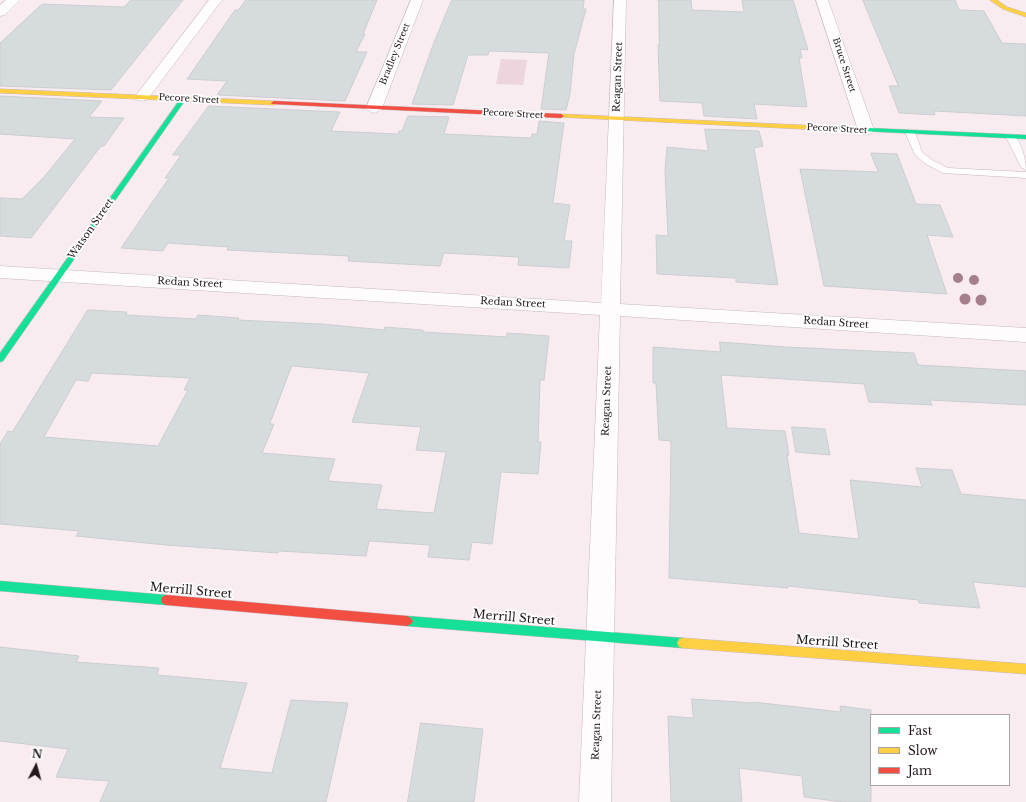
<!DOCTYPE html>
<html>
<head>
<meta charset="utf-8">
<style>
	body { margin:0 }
	#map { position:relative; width:1026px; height:802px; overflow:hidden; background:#f9ecf0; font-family:"Libre Baskerville",serif }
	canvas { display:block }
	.legend { position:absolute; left:870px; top:714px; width:140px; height:72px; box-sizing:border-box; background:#fff; border:1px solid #a8a3a4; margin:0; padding:5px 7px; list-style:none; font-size:12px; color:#25181c }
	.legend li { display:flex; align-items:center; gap:8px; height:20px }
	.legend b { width:20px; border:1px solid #a8a3a4 }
	.north { position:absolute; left:16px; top:746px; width:40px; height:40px; -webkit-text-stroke:3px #fff; paint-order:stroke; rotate:6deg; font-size:11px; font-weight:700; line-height:16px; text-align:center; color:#25181c }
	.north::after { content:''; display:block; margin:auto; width:14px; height:18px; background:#25181c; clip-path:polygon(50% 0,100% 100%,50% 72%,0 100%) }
</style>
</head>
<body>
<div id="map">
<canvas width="1026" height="802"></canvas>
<ul class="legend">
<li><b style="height:5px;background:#16e098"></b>Fast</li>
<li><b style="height:5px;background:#ffcf43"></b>Slow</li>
<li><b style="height:5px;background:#f24e42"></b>Jam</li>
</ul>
<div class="north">N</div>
</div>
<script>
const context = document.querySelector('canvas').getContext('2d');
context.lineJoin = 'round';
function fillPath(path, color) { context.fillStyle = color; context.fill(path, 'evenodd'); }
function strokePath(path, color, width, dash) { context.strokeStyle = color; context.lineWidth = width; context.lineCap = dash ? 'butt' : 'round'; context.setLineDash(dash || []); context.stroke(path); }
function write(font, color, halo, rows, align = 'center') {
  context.font = font + ' "Libre Baskerville",serif'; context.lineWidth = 3.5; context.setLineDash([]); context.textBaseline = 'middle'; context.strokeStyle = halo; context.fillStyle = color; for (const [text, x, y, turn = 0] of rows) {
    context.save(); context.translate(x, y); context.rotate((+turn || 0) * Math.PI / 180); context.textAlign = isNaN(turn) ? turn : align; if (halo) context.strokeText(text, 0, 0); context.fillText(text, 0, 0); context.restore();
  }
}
const green = new Path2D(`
	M501 59 527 60 523 85 496 84Z`);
const building = new Path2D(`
	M131 0H183L111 90 0 86V43L42 4 124 7Z
	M246 0H377L363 34H365L356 52H367L345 101 217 95 227 81 187 79 235 10H238Z
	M452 0H584L583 9H586L574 54 570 94 566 110 541 109 549 53 489 51 488 55H468L453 105 412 104 433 45Z
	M659 0H691L692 10 744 12 742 0H793L808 50 800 49 802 58H799L807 107 754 104 757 119 704 116 702 103 660 101 658 45H659Z
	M863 0H955L959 10 984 11 1002 43 1026 44V116L934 111 935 115 899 113 889 86H898Z
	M0 96 102 101 89 117 124 118 104 146H101L31 238 0 236V198L22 199 44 177 75 139 0 134Z
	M209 106 340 112 331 131 398 134 399 131H402L408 116 449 117 444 134 531 138 532 134H537L539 121 564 123 553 203 570 205 564 241H572L569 268 518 265 519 257 444 253 440 266 348 261 349 256 227 250 229 247 168 243 163 251 121 248 169 178H165L181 155H173Z
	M705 129 759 131 763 146 754 148 778 285 736 282V278L657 274 656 235 668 236 665 170 667 147 708 151Z
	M871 153 897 154 916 204 940 205 953 237 927 235 947 294 824 286 800 169 878 172Z
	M88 310 127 312 126 315 195 319 198 315 239 318 238 320 321 324 384 330 385 327 423 330V332L507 337V333L549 336 544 380H540L538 442H541L538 474 501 472 492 544 472 542 469 560 428 557 430 545 369 541 366 556 279 551 278 553 166 545 76 536 79 531 0 524V444L8 431 12 432ZM292 366 369 373 352 422 421 427 416 450 446 452 434 513 376 509 382 485 328 481 335 459 262 453 274 424H270ZM92 373 190 378 184 390H188L158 446 44 437 76 380 88 381Z
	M720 342 786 347 914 353 918 365 1026 371V405L930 400 932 405 869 402 864 384 721 375 727 428 785 431 789 455H787L799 533 859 539 850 480 922 487 916 468 952 470 961 494 1026 500V587L973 582 980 608 919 603 918 600 788 586V588L669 578 671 441 659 440 656 383H653V347L720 352Z
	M792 427 825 429 830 455 796 452Z
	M0 647 79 656 76 662 159 668 157 675 247 683 220 768 272 773 291 700 348 703 326 802H100L109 781 56 777 68 749 0 741Z
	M692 699 753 703V702L841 712 840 706 871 710V802H843L804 797 802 776 739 768 742 802H671L668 716 693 718Z
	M421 723 483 729 474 802H408Z`);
const lane = new Path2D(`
	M910 129 915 132 922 152 932 160 948 168 1026 172V178L943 173 926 164 915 155 905 132Z
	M1011 134C1021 137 1026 161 1026 170L1021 167 1006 137Z`);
const street = new Path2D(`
	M6 0H20L5 15 0 16V5Z
	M209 0H222L147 100 142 101 137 100 135 97 137 94Z
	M411 0H423L382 108 379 111 374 113 369 111 366 108Z
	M614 0H626L620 304 1026 328V342L620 316 611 802H579L600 315 0 278V266L601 303Z
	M816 0H828L874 130 872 133 866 135 860 133 858 130Z`);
const fast = new Path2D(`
	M181 98 186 99 3 361 0 362V353Z
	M822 126 1026 135V139L820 129V127Z
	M0 581 166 595 170 597 171 600 170 603 166 605 0 591Z
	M407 616 683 638 687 639 689 643 687 647 683 648 407 626 403 624 401 621 403 618Z`);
const slow = new Path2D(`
	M990 0H997L1007 7 1026 13V17L1003 9Z
	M0 89 274 101 277 103 274 105 0 93Z
	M561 114 822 126 825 128 822 130 559 117 558 116Z
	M683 638 1026 664V674L683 648 679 647 677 643 679 639Z`);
const jam = new Path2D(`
	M274 101 561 114 564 116 561 118 272 104 271 103Z
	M166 595 407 616 411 618 413 621 411 624 407 626 166 605 162 603 161 600 162 597Z`);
const trees = [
	[958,278,5],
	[974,280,5],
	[965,299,5.5],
	[981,300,5.5]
];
const farStreetnames = [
	["Bradley Street",395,54,-68],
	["Bruce Street",844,65,72],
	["Pecore Street",189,99,3],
	["Pecore Street",513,114,3],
	["Pecore Street",837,129,3]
];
const streetNames = [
	["Reagan Street",618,77,-88],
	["Watson Street",91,229,-55],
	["Redan Street",190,283,3],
	["Redan Street",513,303,3],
	["Redan Street",836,323,4],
	["Reagan Street",607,401,-88],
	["Reagan Street",597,725,-88]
];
const nearStreetnames = [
	["Merrill Street",191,591,5],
	["Merrill Street",514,618,5],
	["Merrill Street",837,643,4]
];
fillPath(green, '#ecd5dc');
fillPath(building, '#d6dcde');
strokePath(building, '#cbcdd0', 1);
strokePath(lane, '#c5b8bc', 1);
strokePath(street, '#c5b8bc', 1);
strokePath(fast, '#c5b8bc', 1);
strokePath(slow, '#c5b8bc', 1);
strokePath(jam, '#c5b8bc', 1);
fillPath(lane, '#fefcfd');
fillPath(street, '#fefcfd');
fillPath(fast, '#16e098');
fillPath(slow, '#ffcf43');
fillPath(jam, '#f24e42');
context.fillStyle = '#a57f8c';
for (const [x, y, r] of trees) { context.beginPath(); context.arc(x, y, r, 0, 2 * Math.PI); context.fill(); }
write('9px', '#25181c', '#fff', farStreetnames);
write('10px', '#25181c', '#fff', streetNames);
write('12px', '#25181c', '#fff', nearStreetnames);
</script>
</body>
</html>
